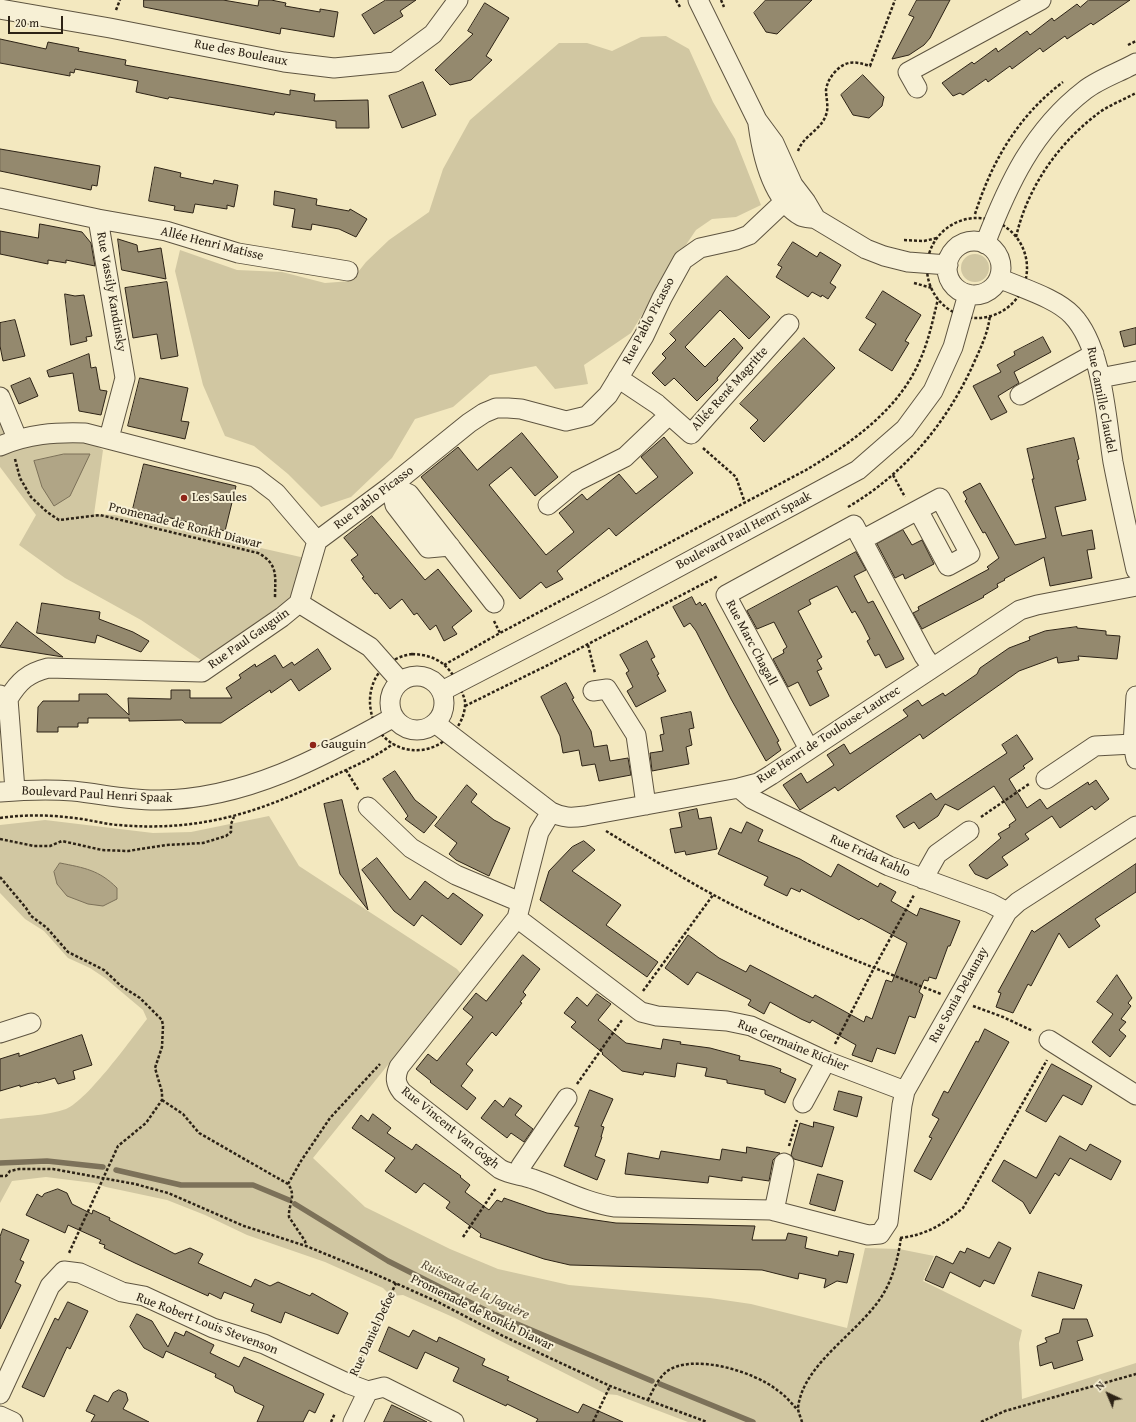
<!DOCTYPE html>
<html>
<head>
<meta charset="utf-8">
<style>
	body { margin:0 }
	#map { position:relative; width:1136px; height:1422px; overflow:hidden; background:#f3e8bf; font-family:"Gentium Book Plus",serif }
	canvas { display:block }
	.north { position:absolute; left:1088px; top:1374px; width:40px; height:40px; -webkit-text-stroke:3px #f7f0d5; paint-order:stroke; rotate:316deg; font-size:11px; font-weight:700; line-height:16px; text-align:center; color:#2d2316 }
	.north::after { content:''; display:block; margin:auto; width:14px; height:18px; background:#2d2316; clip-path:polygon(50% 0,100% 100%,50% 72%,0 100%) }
	.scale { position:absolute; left:8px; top:16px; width:55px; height:18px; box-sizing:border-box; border:2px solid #2d2316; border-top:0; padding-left:5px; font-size:12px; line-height:14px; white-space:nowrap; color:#2d2316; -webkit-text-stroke:3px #f7f0d5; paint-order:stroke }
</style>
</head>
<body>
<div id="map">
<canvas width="1136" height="1422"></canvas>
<div class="north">N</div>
<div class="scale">20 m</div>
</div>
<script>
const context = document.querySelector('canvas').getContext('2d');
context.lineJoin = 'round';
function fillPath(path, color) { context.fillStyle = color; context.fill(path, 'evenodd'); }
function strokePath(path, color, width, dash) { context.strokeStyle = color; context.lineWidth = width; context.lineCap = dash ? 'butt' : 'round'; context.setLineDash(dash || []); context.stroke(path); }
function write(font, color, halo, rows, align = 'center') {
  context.font = font + ' "Gentium Book Plus",serif'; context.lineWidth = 4; context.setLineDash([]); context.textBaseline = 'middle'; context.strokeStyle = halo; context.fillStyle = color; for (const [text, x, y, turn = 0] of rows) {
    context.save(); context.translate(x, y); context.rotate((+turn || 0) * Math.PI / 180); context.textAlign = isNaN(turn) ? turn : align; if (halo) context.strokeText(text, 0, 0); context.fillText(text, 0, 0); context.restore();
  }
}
const green = new Path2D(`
	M666 36 689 49 713 102 735 139 761 205 736 217 712 219 696 230 667 273 631 333 584 365 588 384 555 389 536 366 490 375 453 407 415 419 392 458 351 497 321 507 288 474 254 446 225 436 203 385 175 271 180 250 237 270 282 272 325 283 351 281 366 262 389 240 429 212 443 169 470 120 559 43H587L612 51 641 37Z
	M961 268a14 14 0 1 1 28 0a14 14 0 1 1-28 0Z
	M0 417 42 442 71 441 91 443 103 450 94 514 115 515 305 558 294 591 287 601 201 660 141 620 65 578 19 545 36 515 0 467Z
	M269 816 299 866 457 969 461 974 313 1158 365 1207 450 1249 498 1269 569 1285 710 1298 751 1304 847 1328 865 1248 899 1249 934 1256 923 1281 1022 1330 1019 1343 1022 1399 1136 1363V1422H688L617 1395 606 1394 455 1318 403 1295 391 1296 383 1288 325 1262 247 1235 205 1215 167 1200 106 1187 94 1183 46 1177 12 1181 0 1203V1119C21 1116 47 1116 66 1109 88 1100 131 1039 147 1019L143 1010 105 978 90 968 68 958 44 931 25 919 0 893V825L45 820 153 833 191 832Z`);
const water = new Path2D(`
	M64 454H90L70 496 54 506 42 487 34 461Z
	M60 863C85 868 99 870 117 888V899L103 906 88 904 67 896 57 884 54 872Z`);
const stream = new Path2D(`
	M0 1163 47 1161 103 1167
	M116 1170 181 1185H253L289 1200
	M295 1204 388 1261 491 1313 652 1381
	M660 1384 753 1422`);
const building = new Path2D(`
	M144 0H223L258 6 259 0H271L286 3 285 6 320 12V9L338 12 334 37 281 28 280 34 144 7Z
	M386 0H416L400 11 403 16 374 34 362 15Z
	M766 0H812L777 34 766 32 754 13Z
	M917 0H950L930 38 924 45 909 55 892 59 914 17 909 15Z
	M1089 0H1130L1093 25 1091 23 1067 39 1065 36 1043 52 1040 48 1012 69 1010 66 988 82 986 79 963 95 960 93 953 96 942 83 972 62 974 64 996 48 998 52 1027 31 1030 35 1052 18 1054 21 1077 4 1080 7Z
	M485 3 509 18 486 56 492 60 471 80 450 85 435 70 473 34 468 31Z
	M0 39 46 49 48 42 79 48 78 51 126 60 125 65 290 95V90L315 94 314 101 368 100 369 128H336V121L275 112 274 115 169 97 168 99 136 92 138 81 75 69 74 73 70 72V76L0 63Z
	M863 75 884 97 882 106 869 118 853 115 841 95Z
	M423 82 436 115 402 128 389 96Z
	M0 149 100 166 97 186 92 185 91 190 0 171Z
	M155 167 181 173 180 177 213 184 214 180 238 185 234 207 227 205V209L195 204 193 213 174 210 175 206 149 201Z
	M275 191 317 199 316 205 349 211 350 209 367 219 356 237 339 229 312 224 311 230 292 227 295 209 274 205Z
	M40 224 82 232 91 243 95 266 66 260V263L48 260V264L0 254V231L38 238Z
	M118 239 137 245 138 252 161 248 166 279 122 270Z
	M793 242 817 257 820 252 841 265 830 283 836 287 828 299 822 295 821 297 812 292 808 297 776 277 782 267 778 265Z
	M727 276 770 317 749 339 720 310 685 347 705 367 734 338 743 348 717 378 718 380 697 401 674 378 665 386 652 373 666 358 662 354 676 340 670 334Z
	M167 282 178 356 161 359 157 334 133 338 125 288Z
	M883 291 921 315 905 341 909 343 892 371 859 350 876 324 866 318Z
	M65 294 75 296 84 295 92 336 86 337 87 341 71 345Z
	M15 320 25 356 3 361 0 346V323Z
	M1136 328V344L1124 347 1120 332Z
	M1043 337 1051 352 1014 372 1019 383 998 396 1007 412 991 420 973 386 1001 372 997 365 1015 355 1014 352Z
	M804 338 835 368 764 442 750 428 758 420 740 404Z
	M89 354 91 368 96 367 100 390 107 391 101 415 79 411 73 373 49 377 47 371Z
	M30 378 38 396 19 404 11 386Z
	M140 378 188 388 181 421 189 422 185 439 128 426Z
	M522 433 558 477 535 496 511 467 489 485 546 555 574 532 559 513 582 494 587 500 619 474 636 494 658 477 641 457 664 437 693 473 616 536 609 528 557 571 563 579 546 588 541 582 520 599 421 477 458 447 477 470Z
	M1074 438 1079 459 1077 460 1086 500 1055 507 1062 536 1092 530 1095 549 1087 550 1092 578 1050 586 1044 557 1004 579 1005 580 997 584 998 587 983 596 984 597 922 629 913 613 919 610 918 607 989 569 987 567 999 558 985 532 983 533 965 501 967 499 963 492 980 483 1015 545 1046 538 1032 479H1034L1027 449Z
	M144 464 236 486 225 531 133 509Z
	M372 516 425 580 438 569 472 611 452 627 457 634 444 641 436 625 430 630 417 613 414 615 402 599 390 609 377 593 375 594 362 578 364 577 351 560 358 555 344 538Z
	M903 530 912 545 922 540 934 564 905 579 903 574 895 578 877 544Z
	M856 552 866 570 854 576 868 603 873 601 904 659 886 668 879 654 875 656 867 641 870 639 863 625 855 611 852 613 837 586 809 600 811 604 798 611 822 657 817 660 822 669 817 671 829 696 810 706 798 682 788 687 773 659 784 653 783 650 787 647 774 622 757 629 747 611Z
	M692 597 696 605 700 602 702 606 705 603 779 741 777 742 781 750 766 761 731 699 696 631 690 623 684 627 673 607Z
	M42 603 100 612 99 619 133 632 149 641 141 652 97 635 95 643 37 633Z
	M17 622 63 657 0 647Z
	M1077 627V628L1106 631V635L1120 636 1117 659 1078 656 1079 660 1058 663 1057 657 1019 671 923 739 920 734 838 791 835 787 800 810 783 785 801 773 807 783 834 765 827 755 844 744 850 754 908 716 903 710 918 700 922 706 943 693 945 696 977 674 980 668 1009 648 1030 640 1029 637 1045 631Z
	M647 641 655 657 651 659 659 674 657 675 666 691 636 707 627 691 633 687 626 673 629 671 620 655Z
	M318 649 331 669 299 691 291 679 271 693 270 690 221 723H185L182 720 129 721V718H88V723H78V727H58V732H37L38 707 43 701H79V694H107L129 715 128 698 171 699V690H190V698H232L226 688 241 678 239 675 255 664 256 667 275 655 283 668 292 662 294 665Z
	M566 683 574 698 572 699 591 731 594 747 607 745 610 761 628 758 631 775 599 781 595 764 582 766 579 750 563 753 560 736 541 697Z
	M691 712 694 728 689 729 692 745 686 747 689 764 652 771 650 753 663 751 660 735 664 734 661 718Z
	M1017 735 1033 759 1023 766 1025 768 1009 779 1027 808 1040 799 1047 809 1088 782 1089 785 1096 780 1109 799 1095 810 1092 806 1060 828 1052 816 1025 834 1029 839 1002 857 1008 865 987 879 975 874 969 865 1001 838 998 834 1010 827 1009 825 1016 820 994 786 958 810 945 804 938 816 919 829 914 822 904 828 896 816 931 793 936 800 1007 753 1002 745Z
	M395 771 415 800 437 817 424 833 405 819 408 816 383 779Z
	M467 785 477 794 471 802 494 820 510 828 489 876 456 860 449 854 457 843 435 826Z
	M342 800 368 910 340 874 324 804Z
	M697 809 699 819 711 817 717 849 686 855 685 851 675 853 670 829 682 827 679 813Z
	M747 822 763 830 758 841 800 859 831 877 838 864 878 887 880 883 896 892 891 901 917 916 920 908 960 921 950 946H948L936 979 929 977 928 981 924 980 919 992 923 995 915 1018 909 1016 895 1054 877 1048 872 1062 852 1055 856 1045 812 1020 810 1023 801 1019 770 1002 764 1014 748 1005 751 1000 697 972 688 985 665 968 688 935 719 958 746 972 750 965 813 998 815 995 864 1022 866 1016 872 1019 886 980 892 982 907 943 861 918 859 920 801 889 800 892 791 888 787 896 764 885 768 877 718 854 730 828 741 833Z
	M584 841 595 850 572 871 621 905 606 925 658 962 647 977 540 900 549 871 572 847Z
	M377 858 410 900 425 881 448 899 453 893 483 915 461 945 422 915 414 926 394 911 362 870Z
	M1136 864V892L1095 919 1100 926 1069 948 1059 933 1031 986 1028 984 1013 1013 996 1007 1001 993 998 992 1032 930 1034 932Z
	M523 955 540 969 523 992 526 995 520 1002 522 1003 496 1036 492 1032 466 1064 473 1070 461 1086 476 1098 467 1110 430 1082 431 1081 416 1069 428 1054 437 1061 473 1017 463 1009 476 993 486 1001Z
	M1117 975 1132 998 1128 1003 1131 1006 1121 1019 1126 1022 1119 1030 1126 1036 1110 1057 1092 1042 1113 1014 1097 1002Z
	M597 994 611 1004 598 1020 626 1043 661 1049 663 1039 681 1042 680 1044 710 1048 740 1056 739 1060 772 1066 781 1069 780 1072 796 1079 785 1103 765 1094V1090L727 1083V1080L705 1076 707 1068 677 1063 675 1077 644 1072 643 1075 622 1071 602 1054 603 1053 571 1027 576 1022 564 1013 577 997 587 1006Z
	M985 1029 1009 1042 931 1180 914 1171 932 1138 929 1137 939 1119 932 1115 944 1091 948 1093 976 1041 978 1042Z
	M82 1035 92 1065 73 1071 75 1079 58 1084 55 1078 38 1083 37 1082 20 1087V1085L0 1091V1059L19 1053V1056Z
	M1052 1064 1092 1086 1082 1105 1063 1095 1046 1122 1026 1111Z
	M590 1090 613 1099 601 1126 604 1127 601 1137H602L595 1156 605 1160 597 1180 564 1166 579 1127 575 1126Z
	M839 1091 862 1097 857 1117 834 1110Z
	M510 1098 522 1106 515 1115 533 1129 524 1142 511 1133 507 1138 481 1118 495 1100 503 1107Z
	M373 1114 391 1128 387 1133 412 1150 416 1144 461 1176 460 1177 470 1185 465 1192 489 1210 497 1200 502 1202 504 1198 547 1213 616 1223 755 1226 752 1240H786L788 1233 807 1237 805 1248 838 1256 839 1251 854 1254 847 1283 837 1281 824 1288 826 1279 799 1273 798 1279 762 1270 570 1265 544 1259 480 1237 481 1234 446 1208 450 1202 424 1183 416 1193 385 1171 395 1158 352 1128 361 1115 368 1121Z
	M814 1122 834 1127 822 1167 794 1159 791 1155 800 1123 813 1127Z
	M1060 1136 1086 1151 1090 1144 1121 1161 1111 1180 1070 1158 1059 1176 1055 1173 1030 1214 1023 1202 992 1181 1004 1160 1036 1178Z
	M747 1147 780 1153 773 1160 769 1181 742 1177V1181L709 1176 708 1183 625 1174 628 1153 659 1159 661 1151 720 1160 722 1149 746 1153Z
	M818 1174 843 1181 835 1211 810 1204Z
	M58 1189 67 1193 72 1204 92 1214 93 1210 110 1218 109 1220 175 1254 190 1248 203 1254 198 1263 251 1287 255 1279 270 1286 278 1282 310 1296 312 1293 348 1313 338 1334 285 1312 281 1323 251 1311 254 1304 224 1292 221 1299 209 1293 208 1296 135 1263 104 1248 105 1245 99 1243 101 1240 68 1225 65 1233 26 1215 37 1194 42 1197 44 1194Z
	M3 1229 29 1240 20 1260 24 1262 15 1282 21 1285 0 1329V1237Z
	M999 1242 1011 1248 994 1284 984 1280 980 1287 950 1272 943 1288 925 1280 936 1256 953 1264 960 1251 965 1253 967 1248 989 1258Z
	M1039 1272 1082 1285 1074 1309 1032 1296Z
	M68 1302 88 1311 70 1349 67 1347 44 1397 22 1387 55 1318 58 1320Z
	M137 1314 152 1321 168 1347 175 1332 184 1336 186 1331 214 1345 210 1353 239 1367 244 1357 324 1394 315 1413 309 1410 303 1422H257L264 1406 235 1392 233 1386 215 1377 216 1374 166 1351 163 1358 144 1348 130 1327Z
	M1063 1319H1087L1093 1336 1077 1341 1083 1360 1054 1369 1052 1362 1040 1366 1037 1346 1047 1342 1045 1338 1059 1333Z
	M389 1327 409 1337 413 1330 437 1342 439 1337 485 1359 482 1365 509 1377 507 1380 541 1396 578 1413 583 1404 623 1422H536L538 1419 507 1404 506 1406 453 1381 459 1368 425 1352 417 1369 379 1351Z
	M119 1390 126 1393 128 1400 123 1409 149 1422H91L95 1415 86 1411 94 1395 108 1402 113 1393Z
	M392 1405 427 1422H384Z`);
const path = new Path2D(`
	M676 0 680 7
	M721 0 724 7
	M116 10 120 0
	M1128 45 1136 41
	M798 151C803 136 821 130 826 115 829 107 826 98 826 90 827 83 830 78 834 73 845 60 855 61 870 66L895 0
	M975 214C992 161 1018 116 1063 82
	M927 268a50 50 0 1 1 100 0a50 50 0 1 1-100 0Z
	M1016 237C1027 189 1056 146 1096 115 1107 106 1123 100 1136 93
	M904 240 924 241 937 238
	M914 283 932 288
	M703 448 736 477 745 503
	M15 459 20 478 31 497 47 512 59 520 100 515 258 553C279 564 275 577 275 598
	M893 475 905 497
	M848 507C904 474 945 425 972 367 980 349 988 334 990 315
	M494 621 500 633
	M588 645 595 673
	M412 654C437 655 449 665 459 686 462 693 466 699 465 706 463 729 442 748 421 750 362 755 348 664 412 654Z
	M444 665 500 633 806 470C851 443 899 410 920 360 929 340 933 319 938 299
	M465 706 550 664 718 576
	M346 770 359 791
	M981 817 1029 784
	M0 818C28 814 54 815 82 819 94 821 106 824 118 825 199 832 260 813 331 777 352 767 374 758 393 744
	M606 831C654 860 702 891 753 915 814 945 877 969 941 994
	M0 839 34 846H50L62 841 102 850 128 851 166 845 203 843 226 836 231 832V824L234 817
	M0 877 26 908 31 916 47 928 68 952 104 970 121 986 140 998 162 1020 163 1026 162 1047 155 1068 162 1092V1100L146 1123 118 1146 69 1253
	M643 991 713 895
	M973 1006 1003 1017 1033 1031
	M835 1044 874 968 914 895
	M577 1084 622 1020
	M162 1100 183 1114 199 1133 288 1184C297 1196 288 1205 289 1217L305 1241 306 1246
	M789 1146 797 1120
	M0 1176H6L10 1171 19 1169H53L135 1184 168 1193 244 1226 306 1246 377 1275 438 1302 503 1336 610 1386 707 1422
	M288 1184 301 1161 330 1118 380 1064
	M463 1237 496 1188
	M900 1238C926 1235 944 1224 963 1208L1047 1060
	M357 1367 396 1283
	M648 1400C653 1390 658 1379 666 1372 692 1352 755 1372 777 1390 785 1395 791 1403 797 1409
	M331 1422 335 1413
	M593 1422 610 1386
	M802 1422C801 1418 798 1412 798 1408 803 1361 865 1330 886 1289 894 1274 899 1254 901 1237
	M981 1422 1005 1411 1136 1374`);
const minor = new Path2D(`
	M698 0 757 120 774 143 793 185 806 202 816 219 866 249 884 256 908 262 948 265
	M0 9 110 28 284 62 334 68 395 62 433 34 458 0
	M917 88 908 72 1041 0
	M758 124C762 154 772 200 801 216 805 218 812 218 816 219
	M0 198 98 219 125 378 109 438
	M98 219 166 231 238 253 348 271
	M947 268a27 27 0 1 1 54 0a27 27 0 1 1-54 0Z
	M985 244C1008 184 1033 130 1085 90 1099 79 1120 72 1136 63
	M999 278C1021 288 1056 298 1072 315 1103 347 1106 419 1113 462 1120 498 1128 534 1136 570
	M618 378 657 404 691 434 789 324
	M1100 378 1136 371
	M1020 395 1094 354
	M0 397 17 438
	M0 446C28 434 55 432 85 433L255 477 276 493 317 541 299 603
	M391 486 409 494 494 603
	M391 486 395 505 428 548 450 546
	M548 505 577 481 625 457 669 415
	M918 510 948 566 970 554 940 498 862 540 924 656 932 667
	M317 541 391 486 469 423 484 413 496 408H508L521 409 566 421 587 416 608 395 644 336 662 298 683 260 700 248 736 240 749 235 785 201
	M390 703a27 27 0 1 1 54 0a27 27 0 1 1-54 0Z
	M442 691 610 604 858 470 905 429 933 391 953 347 968 294
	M593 691 607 689 636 735 646 805
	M0 695 8 699 15 790
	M1136 696 1133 744 1136 759
	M8 699C19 681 28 673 48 668L202 672 282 617 299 603 370 647 400 681
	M435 723 551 812C563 818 571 818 585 816L739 788 758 783 771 775 1020 610 1037 605 1136 586
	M809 749 726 595 854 525 862 540
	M1046 779 1095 746 1133 744
	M739 788 752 799 889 866 990 903 1007 912
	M0 792C24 790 48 789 73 791 102 794 130 801 160 800 245 799 321 758 394 717
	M368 807 411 848 456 875 520 902
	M551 812 539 832 517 918 399 1067C395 1077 395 1083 402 1092L500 1169C511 1175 522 1175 533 1179 560 1188 586 1203 615 1207L771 1210 868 1235 880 1234 888 1222 902 1105 905 1091 1007 912 1018 902 1136 826
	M923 879 937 854 969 831
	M517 918 641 1012 657 1016 727 1021 751 1026 826 1061 905 1091
	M0 1033 31 1023
	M1049 1040 1136 1095
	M803 1103 826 1061
	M518 1175 521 1166 567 1098
	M774 1211 784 1163
	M0 1394 50 1286 64 1271 80 1273 122 1292 144 1296 213 1328 264 1344 349 1384 368 1391 384 1387 454 1422
	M0 1416 13 1422
	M353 1422 368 1391`);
const markers = [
	[184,498,4,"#8f2418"],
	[313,745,4,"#8f2418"]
];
const streetNames = [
	["Rue des Bouleaux",241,53,11],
	["Allée Henri Matisse",212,244,14],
	["Rue Vassily Kandinsky",111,292,80],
	["Rue Pablo Picasso",649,321,-62],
	["Allée René Magritte",730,389,-48],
	["Rue Camille Claudel",1101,400,79],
	["Rue Pablo Picasso",374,498,-37],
	["Promenade de Ronkh Diawar",185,526,14],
	["Boulevard Paul Henri Spaak",744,531,-28],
	["Rue Paul Gauguin",249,639,-35],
	["Rue Marc Chagall",751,643,62],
	["Rue Henri de Toulouse-Lautrec",829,735,-33],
	["Boulevard Paul Henri Spaak",97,795,3],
	["Rue Frida Kahlo",870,856,24],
	["Rue Sonia Delaunay",959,995,-61],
	["Rue Germaine Richier",793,1046,22],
	["Rue Vincent Van Gogh",450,1128,39],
	["Promenade de Ronkh Diawar",482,1313,26],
	["Rue Robert Louis Stevenson",207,1324,21],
	["Rue Daniel Defoe",373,1334,-65]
];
const poiNames = [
	["Les Saules",192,498],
	["Gauguin",321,745]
];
const waterNames = [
	["Ruisseau de la Jaguère",475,1290,26]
];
fillPath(green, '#d1c7a2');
fillPath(water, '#b0a586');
strokePath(water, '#7c7159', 1);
strokePath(stream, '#7c7159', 5.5);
fillPath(building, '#94896e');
strokePath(building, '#2d2316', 1);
strokePath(minor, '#5e5440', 21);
strokePath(path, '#2d2316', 2.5, [3, 2]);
strokePath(minor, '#f7f0d5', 19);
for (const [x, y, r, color] of markers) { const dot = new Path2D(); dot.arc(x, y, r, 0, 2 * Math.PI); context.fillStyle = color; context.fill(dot); strokePath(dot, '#f7f0d5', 1.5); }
write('13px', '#2d2316', '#f7f0d5', streetNames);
write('13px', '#2d2316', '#f7f0d5', poiNames, 'left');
write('italic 14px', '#5b503d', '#f7f0d5', waterNames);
</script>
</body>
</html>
